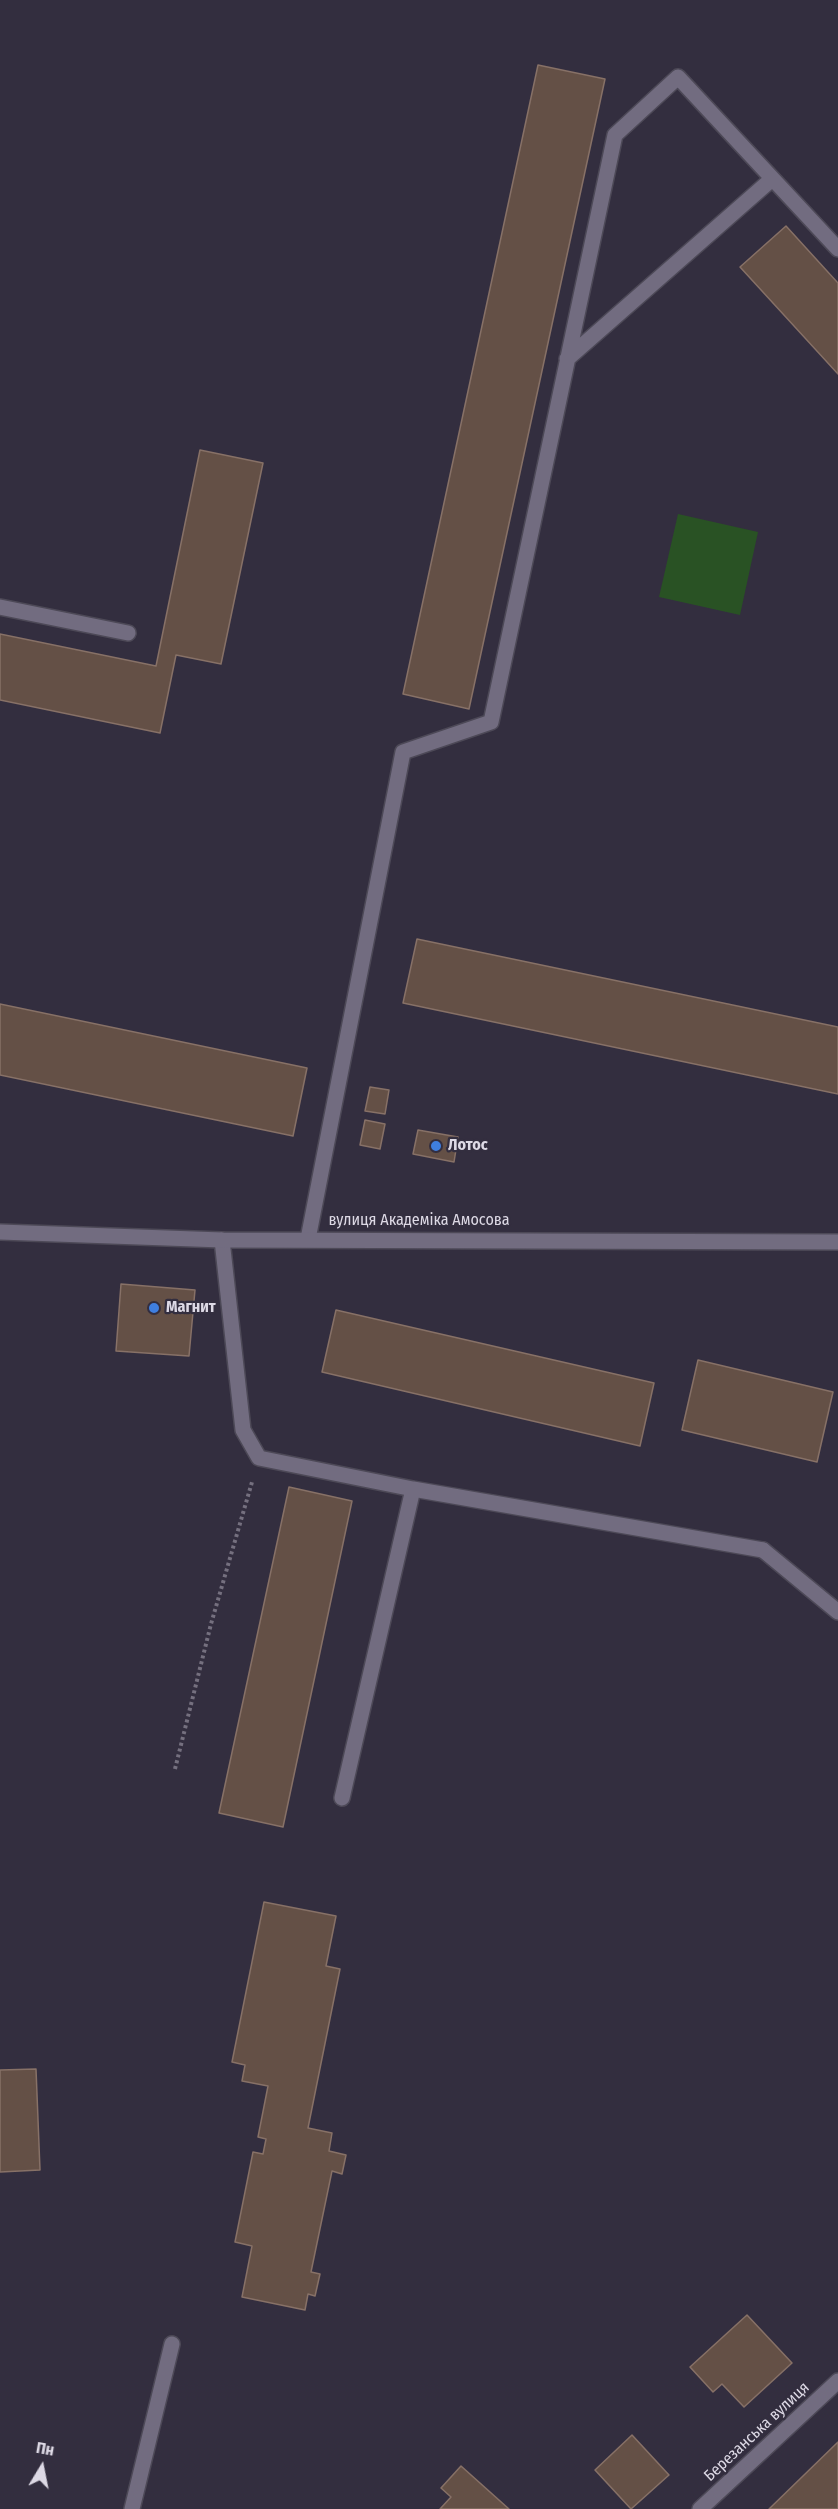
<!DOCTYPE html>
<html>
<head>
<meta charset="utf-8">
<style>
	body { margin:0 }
	#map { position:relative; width:838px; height:2509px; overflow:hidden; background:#332e3f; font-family:"Fira Sans Condensed",sans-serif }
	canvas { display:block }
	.north { position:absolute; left:12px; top:2437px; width:60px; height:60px; -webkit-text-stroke:4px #332e3f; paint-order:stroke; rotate:10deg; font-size:16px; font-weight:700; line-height:24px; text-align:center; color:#ddd9e5 }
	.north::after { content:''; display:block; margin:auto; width:21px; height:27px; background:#ddd9e5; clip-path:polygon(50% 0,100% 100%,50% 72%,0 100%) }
</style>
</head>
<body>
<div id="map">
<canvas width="838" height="2509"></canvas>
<div class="north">Пн</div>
</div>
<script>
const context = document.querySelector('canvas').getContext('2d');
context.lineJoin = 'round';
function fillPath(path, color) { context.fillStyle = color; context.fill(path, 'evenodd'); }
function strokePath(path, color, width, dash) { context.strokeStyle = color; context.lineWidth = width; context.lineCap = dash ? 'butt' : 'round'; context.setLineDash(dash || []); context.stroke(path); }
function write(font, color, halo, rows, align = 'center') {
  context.font = font + ' "Fira Sans Condensed",sans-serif'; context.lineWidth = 4.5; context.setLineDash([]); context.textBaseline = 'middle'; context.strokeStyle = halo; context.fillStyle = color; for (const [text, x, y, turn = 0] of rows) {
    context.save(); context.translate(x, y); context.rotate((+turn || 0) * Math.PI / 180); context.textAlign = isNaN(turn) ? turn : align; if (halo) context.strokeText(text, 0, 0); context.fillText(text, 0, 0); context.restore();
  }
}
const green = new Path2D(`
	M678 514 758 532 740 615 659 597Z`);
const building = new Path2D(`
	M538 65 605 79 469 709 403 694Z
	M786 226 838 283V374L740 267Z
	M200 450 263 463 221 664 176 655 160 733 0 700V634L156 666Z
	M417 939 838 1027V1094L403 1003Z
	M0 1004 307 1068 293 1136 0 1075Z
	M370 1087 389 1090 385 1114 365 1111Z
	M365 1120 385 1124 380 1149 360 1145Z
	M418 1130 458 1137 454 1162 413 1154Z
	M121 1284 195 1290 189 1356 116 1351Z
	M336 1310 654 1383 640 1446 322 1372Z
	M698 1360 833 1392 817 1462 682 1430Z
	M289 1487 352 1501 283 1827 219 1813Z
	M264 1902 336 1916 326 1966 340 1969 308 2128 332 2133 329 2151 346 2155 342 2174 332 2171 311 2272 320 2274 315 2296 308 2294 305 2310 242 2297 252 2246 235 2242 253 2152 263 2154 266 2139 258 2137 268 2086 242 2081 245 2065 232 2062Z
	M36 2069 40 2170 0 2172V2070Z
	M747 2315 792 2363 744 2407 722 2384 713 2392 690 2367Z
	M632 2435 669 2475 631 2509 595 2470Z
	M838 2442V2509H769Z
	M461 2466 509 2509H440L451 2497 441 2488Z`);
const path = new Path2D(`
	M175 1769 211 1624 252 1482`);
const lane = new Path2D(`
	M567 359 772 179
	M0 607 128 633
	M308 1239 403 752 491 722 615 135 678 77 838 249
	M222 1240 243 1430 259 1458 413 1489 342 1798
	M413 1489 763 1550
	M132 2509 172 2344`);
const street = new Path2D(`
	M0 1232 222 1240 838 1242
	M763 1550 838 1612`);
const secondary = new Path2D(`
	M700 2509 838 2381`);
const markers = [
	[436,1146,6,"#3f7fe0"],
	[154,1308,6,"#3f7fe0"]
];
const poiNames = [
	["Лотос",448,1146],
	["Магнит",166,1308]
];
const streetNames = [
	["вулиця Академіка Амосова",419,1221],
	["Березанська вулиця",757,2432,-43]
];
fillPath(green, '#295224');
fillPath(building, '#645046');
strokePath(building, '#877167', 1.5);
strokePath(lane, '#4d4957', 18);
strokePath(street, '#4d4957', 18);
strokePath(secondary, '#4d4957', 18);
strokePath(path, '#75707f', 4, [3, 3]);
strokePath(lane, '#726c80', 15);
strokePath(street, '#726c80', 15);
strokePath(secondary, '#726c80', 15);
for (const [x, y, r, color] of markers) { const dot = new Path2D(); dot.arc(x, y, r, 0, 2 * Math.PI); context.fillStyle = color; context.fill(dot); strokePath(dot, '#332e3f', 2); }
write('bold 16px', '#ddd9e5', '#332e3f', poiNames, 'left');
write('16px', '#ddd9e5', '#332e3f', streetNames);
</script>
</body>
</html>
